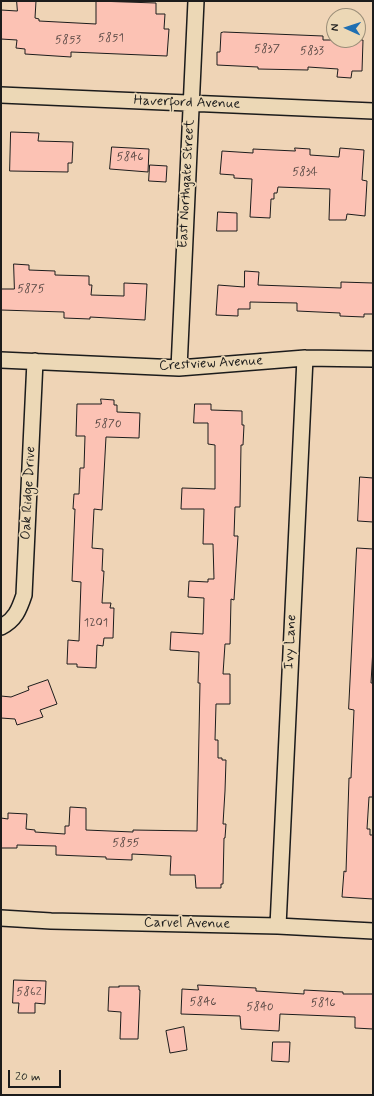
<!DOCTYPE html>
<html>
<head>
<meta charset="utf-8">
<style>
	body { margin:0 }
	#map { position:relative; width:374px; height:1096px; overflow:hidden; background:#efd4b6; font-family:Mynerve,sans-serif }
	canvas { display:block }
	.frame { position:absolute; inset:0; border:2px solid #1c1c1c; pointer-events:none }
	.north { position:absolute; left:326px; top:8px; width:40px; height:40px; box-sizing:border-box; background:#ecd8b6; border:1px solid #998d78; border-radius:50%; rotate:273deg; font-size:11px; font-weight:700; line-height:16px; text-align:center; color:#1c1c1c }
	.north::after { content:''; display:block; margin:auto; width:14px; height:18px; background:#1f6fb2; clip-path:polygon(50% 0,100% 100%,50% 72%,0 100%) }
	.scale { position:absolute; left:8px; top:1070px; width:53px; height:18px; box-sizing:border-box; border:2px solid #1c1c1c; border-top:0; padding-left:5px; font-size:12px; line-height:14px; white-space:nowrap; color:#1c1c1c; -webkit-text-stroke:3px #ecd8b6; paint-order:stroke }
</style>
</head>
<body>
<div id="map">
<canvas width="374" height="1096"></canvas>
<div class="frame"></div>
<div class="north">N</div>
<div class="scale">20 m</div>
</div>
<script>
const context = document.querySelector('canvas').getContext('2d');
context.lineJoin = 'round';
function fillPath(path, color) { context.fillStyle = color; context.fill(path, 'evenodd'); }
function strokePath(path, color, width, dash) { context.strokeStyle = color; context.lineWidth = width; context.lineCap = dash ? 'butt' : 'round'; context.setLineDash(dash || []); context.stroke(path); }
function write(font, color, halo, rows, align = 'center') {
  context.font = font + ' Mynerve,sans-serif'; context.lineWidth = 3.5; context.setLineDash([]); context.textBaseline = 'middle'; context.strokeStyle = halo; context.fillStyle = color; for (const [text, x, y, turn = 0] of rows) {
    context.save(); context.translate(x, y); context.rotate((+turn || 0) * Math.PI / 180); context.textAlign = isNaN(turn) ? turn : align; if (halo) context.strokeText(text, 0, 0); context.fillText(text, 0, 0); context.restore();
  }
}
const building = new Path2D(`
	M17 1H36L35 18 39 19V21L96 24V1L156 3V14H165L164 29H169L167 56 71 52V57L25 54V49L16 48 17 40 1 39V10L17 11Z
	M224 32 323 36V40H363L362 71H352L351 78 337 77 338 69 308 67V70L258 69V67L217 65V52H220L221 33Z
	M11 132 39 133 38 141 73 142 72 163H68V172L10 171Z
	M112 147 149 149 148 172 110 169Z
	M295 148 310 149V155L339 157 340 148 364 150 362 180 367 181 365 216 347 214 346 220H329L330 189 278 187 277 193H274V199H271L270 218 250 217 252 179 234 178V175L220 174 222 151 253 153V149L295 151Z
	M150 165 167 166 166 182 149 181Z
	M218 212 237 213V231H217Z
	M14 264 29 265V270L55 271V275L89 276V285H92L91 295 124 296V283L147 284 145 320 90 317V319L64 318V312L1 310V289H14Z
	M245 271 259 272 258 285 341 288V282L373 283V314H364V317L340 316V313L297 311V303L250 302V309H238V316L216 315 218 285 244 287Z
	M101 399 114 400V405H117V412L140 413 139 438 106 437 102 510 94 509 92 548 103 549 102 571H104L102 603H111L110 608H114L113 638H104L103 646 97 645 96 668 77 667V664H67L68 640 79 641 81 582 72 581 75 509H73L74 494H79L80 468H84L85 436H76L77 404H101Z
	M195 404H211V410L242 411V425H244L243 445H241L240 507H235L234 536H238L234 600 231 599 230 644H225L223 674H230V704H216L215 740H218V758H222V760H226L225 791 223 824H226L225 838H224L223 884H221V888H196L195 875H170L171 856 132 854V860L106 859V857L56 855V846L17 845V848H1V818L8 819V813L27 814 26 829 35 830V832L65 834V826H69L70 807 86 808V830L133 832V830L197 831 200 683H198L199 652 170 650 171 632 203 634 204 598 188 597 189 581 208 582V579H214L213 544H203L204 509H181L182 488 215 489V445L208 444V423H194Z
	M360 477 373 478V522L358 521Z
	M357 548 373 549V648L371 683H373V797H369L367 829H370V835H373V899L342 897 344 871 346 872 349 778H351L354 710 349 709Z
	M48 680 57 704 40 710 43 717 17 725 15 719 1 718V696L11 697 29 690 28 687Z
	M14 980 46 981 45 1004 35 1003V1013H18L19 1003H13Z
	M198 985 256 988V991L304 994V990L343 992V994H373V1029L355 1028V1017L280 1014 279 1031 241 1029 240 1016 181 1014 182 989 198 990Z
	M119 986H139V990H140L138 1039H120L121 1012 108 1011 109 987H119Z
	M184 1027 187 1050 170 1053 166 1031Z
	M273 1042H290L289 1062 272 1061Z`);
const minor = new Path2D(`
	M1 95 373 111
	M1 360 179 368 305 358 373 359
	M179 368 196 1
	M1 627C15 620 19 610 24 595L35 361
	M1 918 51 921 278 926 373 931
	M278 926 305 358`);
const numberNames = [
	["5851",111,38],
	["5853",68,40],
	["5837",267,49],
	["5833",312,51],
	["5846",130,157],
	["5834",305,172],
	["5875",31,289],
	["5870",108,424],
	["1201",96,623],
	["5855",126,843],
	["5862",29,992],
	["5846",203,1002],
	["5816",323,1003],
	["5840",260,1007]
];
const streetNames = [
	["Haverford Avenue",187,103,2],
	["East Northgate Street",187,184,-87],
	["Crestview Avenue",211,364,-3],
	["Oak Ridge Drive",29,493,-87],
	["Ivy Lane",291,642,-87],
	["Carvel Avenue",187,924,1]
];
fillPath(building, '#fcc2b4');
strokePath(building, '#1c1c1c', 1);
strokePath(minor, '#1c1c1c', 18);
strokePath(minor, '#ecd8b6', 15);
write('12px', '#544642', null, numberNames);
write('14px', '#1c1c1c', '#ecd8b6', streetNames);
</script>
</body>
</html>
